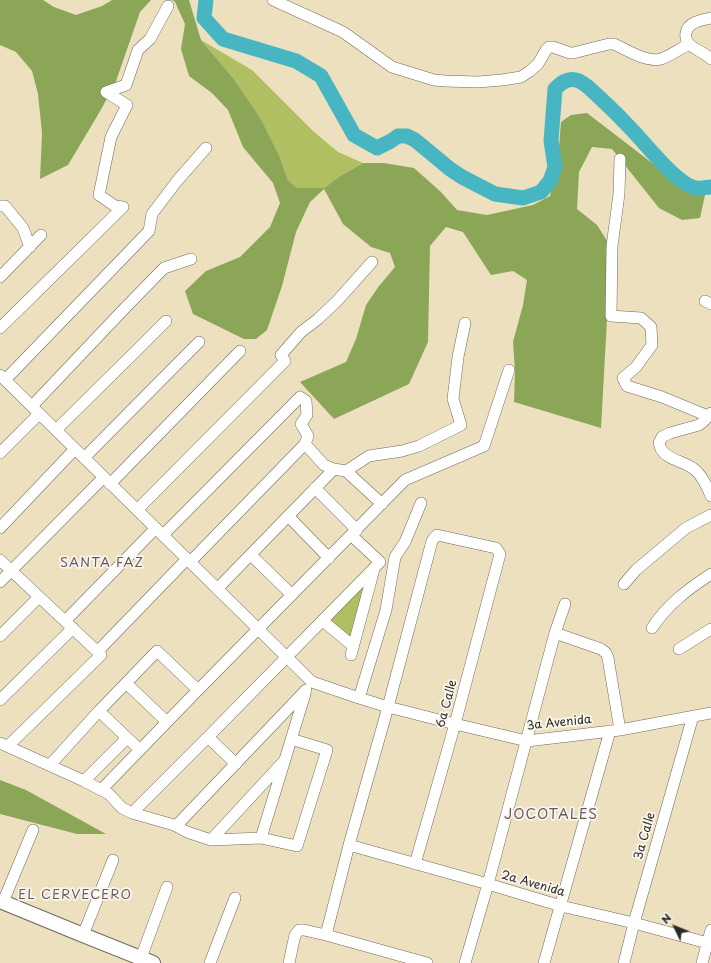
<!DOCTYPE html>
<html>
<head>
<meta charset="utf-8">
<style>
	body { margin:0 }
	#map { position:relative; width:711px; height:963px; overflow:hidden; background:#ece0be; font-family:"Playpen Sans",sans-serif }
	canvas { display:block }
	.north { position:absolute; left:655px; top:907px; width:40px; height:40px; -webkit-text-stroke:3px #fbf7ec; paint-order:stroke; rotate:313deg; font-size:11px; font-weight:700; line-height:16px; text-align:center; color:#2b2b2b }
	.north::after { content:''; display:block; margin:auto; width:14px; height:18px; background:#2b2b2b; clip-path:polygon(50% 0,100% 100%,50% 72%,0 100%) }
</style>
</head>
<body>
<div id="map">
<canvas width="711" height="963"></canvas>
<div class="north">N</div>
</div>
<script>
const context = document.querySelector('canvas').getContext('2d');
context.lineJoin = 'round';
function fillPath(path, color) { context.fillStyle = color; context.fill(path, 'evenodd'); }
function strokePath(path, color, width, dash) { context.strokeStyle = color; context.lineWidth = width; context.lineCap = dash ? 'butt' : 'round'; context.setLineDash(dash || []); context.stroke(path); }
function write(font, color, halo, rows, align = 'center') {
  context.font = font + ' "Playpen Sans",sans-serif'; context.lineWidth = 3.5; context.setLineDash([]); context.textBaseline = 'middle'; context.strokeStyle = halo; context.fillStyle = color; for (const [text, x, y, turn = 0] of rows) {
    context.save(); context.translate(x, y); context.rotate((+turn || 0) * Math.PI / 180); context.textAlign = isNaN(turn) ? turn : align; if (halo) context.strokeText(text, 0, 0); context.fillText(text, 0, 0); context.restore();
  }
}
const green = new Path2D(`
	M201 40 252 70 313 131 338 152 363 163 340 176 324 188H297L288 180 279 155 261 119 234 79Z
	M374 568 353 646 323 621Z`);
const forest = new Path2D(`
	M0 0H43L54 7 76 15 102 6 112 0H151L140 12 115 84 99 113 68 165 40 179 41 157 42 133 38 94 32 71 16 52 0 45Z
	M172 0H189L201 40 234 79 261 119 279 155 288 180 297 188H324L340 176 363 163H384L414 168 441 192 457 210 487 215 533 205 550 196 558 160 561 122 571 115 587 113 682 186 705 195 700 218 682 220 659 208 612 149 592 147 579 172 577 209 597 225 611 247 601 428 514 402 515 371 513 342 523 305 527 280 513 271 491 275 463 232 446 227 430 246 428 342 409 384 334 419 300 382 346 362 356 339 366 305 379 286 395 267 390 253 371 247 343 224 324 189 310 202 296 232 282 286 267 330 256 339H244L193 314 185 291 206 271 240 257 270 227 280 203 273 183 243 147 228 110 212 93 189 76 181 49 185 24 175 2Z
	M0 780 26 790 106 834H77L0 814Z`);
const river = new Path2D(`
	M206 0 204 18 223 39 296 61 321 76 354 135 377 148 391 141 398 136H407L415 140 450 169 462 177 495 194 523 198 541 192 550 181 555 167 551 141 555 89C561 83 567 78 576 80 585 82 592 91 598 96 611 108 623 120 635 133 648 147 678 185 696 188 700 189 706 187 711 187`);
const minor = new Path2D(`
	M273 0 343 32 392 67 434 80 445 81 478 82 502 80 521 77 530 71 538 64 546 50 549 47H553L570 53H573L609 44H614C627 50 647 63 661 59 668 57 681 48 689 44
	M711 18C701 20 688 22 686 33 685 37 687 42 690 45 696 50 705 53 711 59
	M620 159 619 194 612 246 611 316 641 318 651 327 652 345 636 367 623 378 627 386 662 397 708 416
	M0 206H5L23 228 30 247
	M123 207 115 206 99 195 111 137 127 105 106 92 126 85 138 50 150 39 168 6
	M0 277 41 235
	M705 301 711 304
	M0 328 123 207
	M0 375 312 682 359 698 388 707 455 724 527 741 620 730 711 713
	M5 380 149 231 152 214 177 181 206 148
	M32 406 124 309 164 268 191 259
	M711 413 704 421 699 425 670 433 662 437 659 443C660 445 660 447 661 449 667 460 684 461 694 469 701 474 708 488 711 496
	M56 430 134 353 166 321
	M0 453 39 414
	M84 458 199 342
	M346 471 369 456 402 451 419 446 461 425 453 399 458 357 465 323
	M110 484 240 351
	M315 488 357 530
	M137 510 285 361 281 355 301 332 318 319 337 301 372 262
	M288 516 329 558
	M0 528 75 449
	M163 535 300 397 306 401 307 415 301 424 308 436 305 444 324 465 334 469
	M251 555 292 595
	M0 560 101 655 8 746
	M190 562 305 444
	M0 582 104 477
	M624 584 636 570 686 528 711 515
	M217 589 334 469 346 471 382 504
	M65 621 156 528
	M323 621 353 646
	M652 628C667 605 688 589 711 574
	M555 633 601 649 606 653 608 658 620 730
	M0 636 39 597
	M679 649 711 629
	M98 651 187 559
	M351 655 374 569
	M126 683 167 722
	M359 698 386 610 395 557 405 542 421 503
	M0 700 73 628
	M99 711 140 750
	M208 737 236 764
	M0 743 84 781 127 738
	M50 765 99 711 157 651 198 690
	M84 781 109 794 122 808 132 813 174 825 187 832 211 840 261 838 297 846 327 750 291 739
	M101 790 198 690 405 480 484 446 509 370
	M132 813 208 737 380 562 351 535
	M176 826 306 690
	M261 838 305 694
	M211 840 284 761
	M349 845 488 884 561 906 634 923 711 944
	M3 902 33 830
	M83 935 113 860
	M326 935 349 845 388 707 432 541 434 538 437 535 496 548 500 554 455 724 415 864
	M141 958 167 887
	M210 963 235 898
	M289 963 295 935 299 930H304L326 935 427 963
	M465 963 488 884 555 633 565 604
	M544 963 610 731
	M624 963 634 923 693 716
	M702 963 711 930`);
const major = new Path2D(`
	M0 901 83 935 153 963`);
const streetNames = [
	["6a Calle",447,704,-75],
	["3a Avenida",559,723,-6],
	["3a Calle",645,836,-74],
	["2a Avenida",533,884,16]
];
const neighbourhoodNames = [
	["SANTA FAZ",102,563],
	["EL CERVECERO",75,895]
];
const quarterNames = [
	["JOCOTALES",551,815]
];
fillPath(green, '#b0bf62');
fillPath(forest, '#8ca658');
strokePath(river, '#48b6c2', 15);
strokePath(minor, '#6f6a5e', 12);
strokePath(major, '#6f6a5e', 16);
strokePath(minor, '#fff', 11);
strokePath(major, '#fff', 14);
write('12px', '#2b2b2b', '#fbf7ec', streetNames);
context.letterSpacing = '1px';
write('13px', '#6c5665', '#fbf7ec', neighbourhoodNames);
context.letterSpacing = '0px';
context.letterSpacing = '1px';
write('14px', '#6c5665', '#fbf7ec', quarterNames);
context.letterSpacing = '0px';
</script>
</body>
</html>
